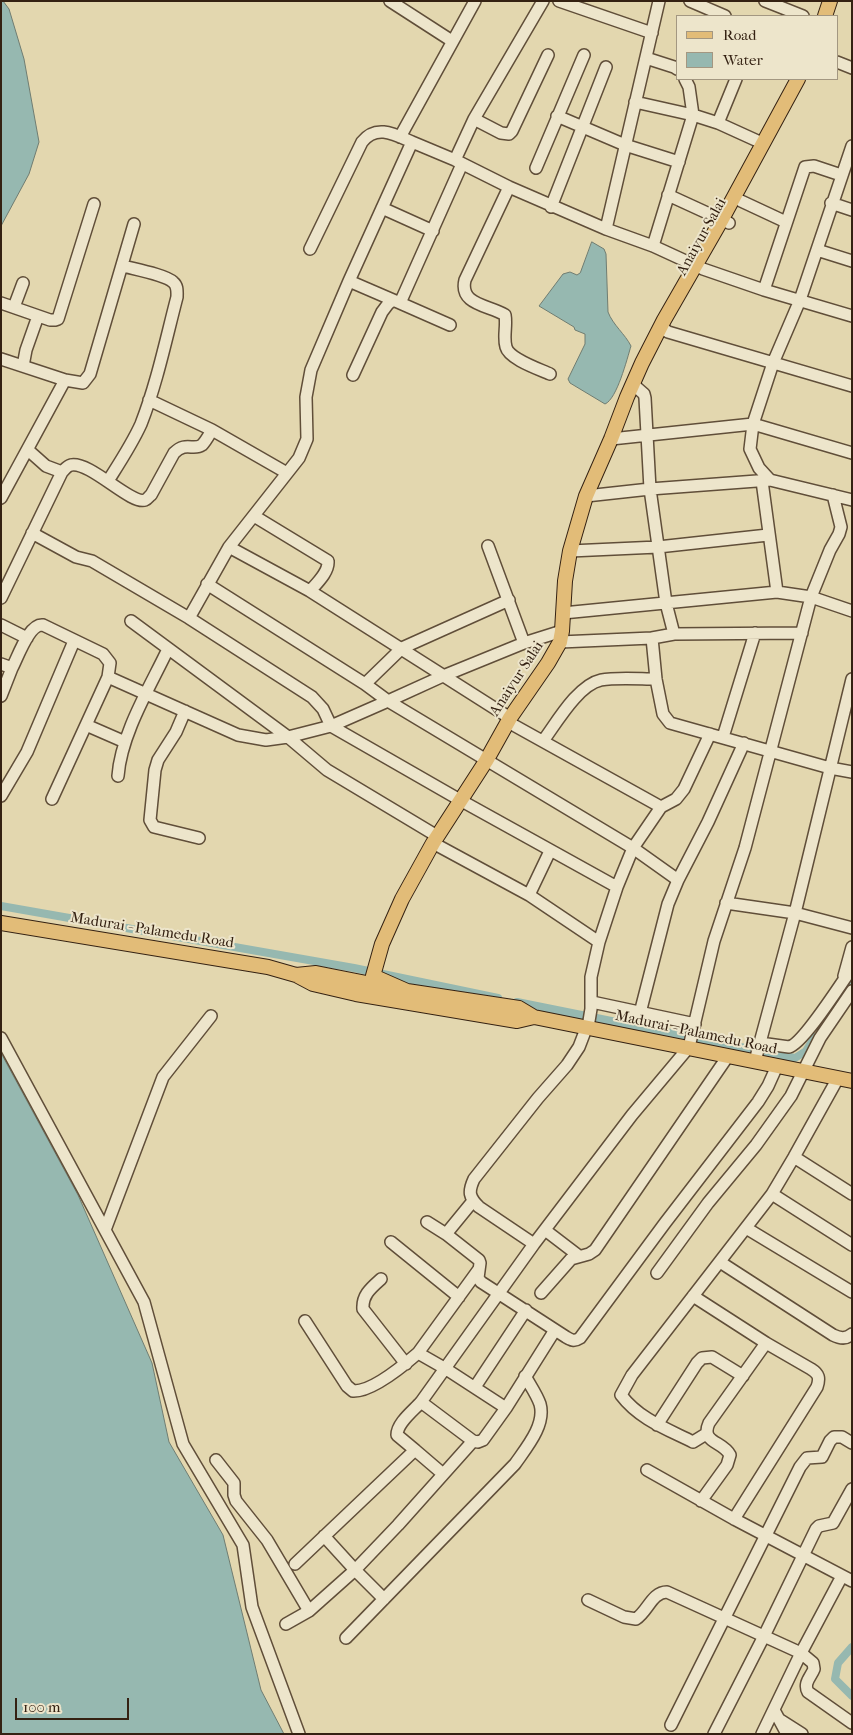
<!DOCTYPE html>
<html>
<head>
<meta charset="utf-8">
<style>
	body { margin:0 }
	#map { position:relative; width:853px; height:1735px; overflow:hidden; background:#e3d7af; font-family:"IM FELL French Canon",serif }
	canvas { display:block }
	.frame { position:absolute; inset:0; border:2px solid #342112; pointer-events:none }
	.legend { position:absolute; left:676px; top:15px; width:162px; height:65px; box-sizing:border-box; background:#ede5cb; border:1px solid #a39781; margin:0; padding:6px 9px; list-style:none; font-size:15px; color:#342112 }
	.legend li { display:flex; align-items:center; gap:10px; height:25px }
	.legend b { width:25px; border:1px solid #a39781 }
	.scale { position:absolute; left:15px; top:1698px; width:114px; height:22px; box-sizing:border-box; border:2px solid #342112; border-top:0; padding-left:6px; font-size:15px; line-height:18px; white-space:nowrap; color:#342112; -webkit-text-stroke:4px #ede5cb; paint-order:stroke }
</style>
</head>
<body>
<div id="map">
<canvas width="853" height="1735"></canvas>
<div class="frame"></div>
<ul class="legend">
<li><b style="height:6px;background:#e2bc78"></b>Road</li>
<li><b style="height:14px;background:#96b8b0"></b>Water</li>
</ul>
<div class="scale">100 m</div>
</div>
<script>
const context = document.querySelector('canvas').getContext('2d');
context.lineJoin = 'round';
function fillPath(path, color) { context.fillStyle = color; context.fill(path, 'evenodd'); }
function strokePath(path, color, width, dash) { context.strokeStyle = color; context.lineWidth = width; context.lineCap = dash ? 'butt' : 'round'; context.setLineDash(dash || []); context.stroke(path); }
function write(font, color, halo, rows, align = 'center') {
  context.font = font + ' "IM FELL French Canon",serif'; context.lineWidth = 4; context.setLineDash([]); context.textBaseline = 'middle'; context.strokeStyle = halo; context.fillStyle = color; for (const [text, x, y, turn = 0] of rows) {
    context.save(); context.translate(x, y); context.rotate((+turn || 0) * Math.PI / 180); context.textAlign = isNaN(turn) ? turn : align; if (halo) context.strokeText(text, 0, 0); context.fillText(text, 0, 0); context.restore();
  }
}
const water = new Path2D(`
	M1 1H3L9 9 24 59 39 142 29 174 1 226Z
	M592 242 604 249 606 254 608 312C613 325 625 334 631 346 627 359 617 399 605 404L570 383 568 379 585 344V334L575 330 574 327 539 306 563 274 570 272 577 275 580 273Z
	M1 1053 78 1195 152 1363 169 1442 223 1535 261 1690 284 1734H1Z`);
const canal = new Path2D(`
	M1 906 354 968 498 998
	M844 994 852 982
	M517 1002 795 1058 806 1051 815 1037
	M852 1647 838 1663 835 1679 852 1696`);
const minor = new Path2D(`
	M390 1 452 41
	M559 1 652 33
	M659 1 606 229 653 246 703 269 764 290 852 316
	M690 1 725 16
	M765 1 803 16
	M646 58 674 67 677 69
	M837 62 852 68
	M635 102 693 115 718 123 762 143
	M557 116 625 145 679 162
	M474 119 501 133 509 134 512 131 548 55
	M718 123 736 79
	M400 137 475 1
	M455 160 474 119 543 1
	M536 168 584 55
	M509 187 465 280C459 305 489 305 505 315 507 326 503 337 506 347 509 359 539 369 550 374
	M668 195 729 223
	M741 201 786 222
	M831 203 852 210
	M551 207 606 67
	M382 208 433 231
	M606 229 509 187 455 160 412 142 349 281 311 370 306 397 307 439 299 458 229 547 189 618 312 697 323 709 331 726 460 800 617 887
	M653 246 693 115 689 87 685 79
	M310 249 362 142C376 124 394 134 412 142
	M817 250 852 261
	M349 281 400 303 462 164
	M764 290 805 167 814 166 841 175
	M1 303 50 320H55L58 319 94 204
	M400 303 450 325
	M14 307 23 283
	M661 327 668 332 852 386
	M1 359 65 380 1 498
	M23 366 26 350 38 316
	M353 375 382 312 388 304 393 300
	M65 380 83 383 90 374 134 224
	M636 387 644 394 645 398 650 489 666 603 674 634
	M149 400 212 430
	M611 439 753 424 852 453
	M28 450 46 466 62 472
	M770 480 759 468 750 449 753 424 773 363 800 300 852 146
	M108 481C120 462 132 444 141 424 157 383 166 339 177 297 177 292 178 286 173 282 166 275 134 269 123 266
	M762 481 777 592
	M586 496 650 489 770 480 852 500
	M254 516 328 561C329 572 317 583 310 591
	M32 533 76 557 92 561 189 618
	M488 546 524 643
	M229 547 310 591 510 718
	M570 551 658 547 768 535
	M207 584 365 684 388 701 633 848 678 880
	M1 598 62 472C65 469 67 466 71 465 90 461 131 505 145 500 148 499 149 496 151 495L174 453C186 441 193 451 202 445 206 441 209 435 212 430L287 473
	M563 613 777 592 811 597 852 611
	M131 621 288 737 331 726 388 701 443 676 524 643 562 631
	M1 625 27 638
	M652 638 674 634 802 633
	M560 642 652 638 656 679 663 714 670 723 830 768 852 772
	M1 664 12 668C18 657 29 623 43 625L103 654 110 663 108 677 238 735 266 740 288 737 327 770 437 836
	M365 684 402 648 509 600
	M1 696 12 668
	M185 711 176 732 158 760 155 770 150 820 154 827 199 838
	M508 722 661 807
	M86 725 125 742
	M723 737 755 633
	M543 741C557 722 578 685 601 680 616 677 641 679 656 679
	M118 776C121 734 150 687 168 649
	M1 796 27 752 74 641
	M52 799 108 677
	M433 843 529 895 599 942
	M529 895 550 851
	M726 903 795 913 852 928
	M844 976 852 947
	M592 1002 695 1024
	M640 1013 668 904 678 880 708 822 744 743
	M1 1038 144 1302 183 1444 243 1545 252 1607 299 1734
	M760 1043 789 1047C803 1044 842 982 852 968
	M755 1061 795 913 852 679
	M794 1157 852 1194
	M772 1194 852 1245
	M427 1222 446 1234 479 1260 480 1263 478 1278 481 1282 566 1337C571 1340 574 1342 580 1338L665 1223 758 1102 768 1086 777 1066
	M746 1228 852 1292
	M105 1230 163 1077 211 1016
	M545 1230 579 1256
	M446 1234 473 1201
	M391 1242 459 1297
	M534 1244 479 1207C469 1197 468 1192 474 1179L538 1098 567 1065 579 1047 589 1021 591 1009V977L599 942 617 887 633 848 661 807 676 799 684 789 710 734
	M720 1262 833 1335C839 1338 846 1340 852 1334
	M657 1273 708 1203 756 1145 791 1096 820 1038 852 991
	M381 1279C371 1288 362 1295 363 1309L406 1364
	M541 1293 571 1259 589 1254 595 1250 728 1056
	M693 1296 766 1343 811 1369C819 1374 820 1378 817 1387L734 1519
	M305 1321 347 1386 353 1391C372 1392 403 1366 418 1353L479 1269
	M418 1353 446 1369 506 1408
	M475 1387 526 1310
	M421 1402 473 1441 478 1442 483 1440 506 1408 555 1330
	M657 1425 697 1363 702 1358 712 1357 743 1376
	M706 1434 693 1442C667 1429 639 1419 621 1395L632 1375 772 1194 794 1157 838 1078
	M415 1450 443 1474
	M216 1460 234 1483V1495L236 1501 267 1540 309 1611
	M647 1470 734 1519 852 1581
	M701 1501 727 1465 730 1455C723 1441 700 1443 709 1423L766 1343
	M324 1536 355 1570 384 1599
	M295 1564 415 1450 397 1435C397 1423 413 1411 421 1402L534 1244 632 1115 689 1047 714 941 745 848 811 597 830 550 839 534 841 527 833 495
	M588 1600 624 1617 636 1619C648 1611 652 1592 667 1592L801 1653 813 1663 814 1669C811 1677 803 1683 808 1692L852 1723
	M286 1624 309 1611 355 1570 398 1525 473 1441
	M346 1638 515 1464C526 1448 546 1425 540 1404 537 1395 530 1385 525 1376
	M774 1710 787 1734
	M780 1720 802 1734
	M671 1725 800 1467 807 1458 822 1457 830 1441 834 1437H842L852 1443
	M714 1734 764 1636 816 1529 819 1526 833 1523 852 1489
	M762 1734 801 1653 842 1576`);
const major = new Path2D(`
	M825 16 830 1
	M1 923 268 967 296 975 313 984 356 994 517 1021 534 1017
	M296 975 316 973 407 991 519 1008 534 1017 852 1081
	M407 991 373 976 382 944 402 899 433 843 486 761 510 718 548 663 560 642 562 631 565 581 570 551 586 496 611 439 627 397 642 363 664 320 722 219 798 79`);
const streetNames = [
	["Anaiyur Salai",702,237,-61],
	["Anaiyur Salai",517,679,-57],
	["Madurai - Palamedu Road",152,931,9],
	["Madurai - Palamedu Road",696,1033,12]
];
fillPath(water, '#96b8b0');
strokePath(water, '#6f7c71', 1);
strokePath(canal, '#96b8b0', 8);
strokePath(minor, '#604e39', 14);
strokePath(major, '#342112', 16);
strokePath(minor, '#ede5cb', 11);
strokePath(major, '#e2bc78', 14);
write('15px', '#342112', '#ede5cb', streetNames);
</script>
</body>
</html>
